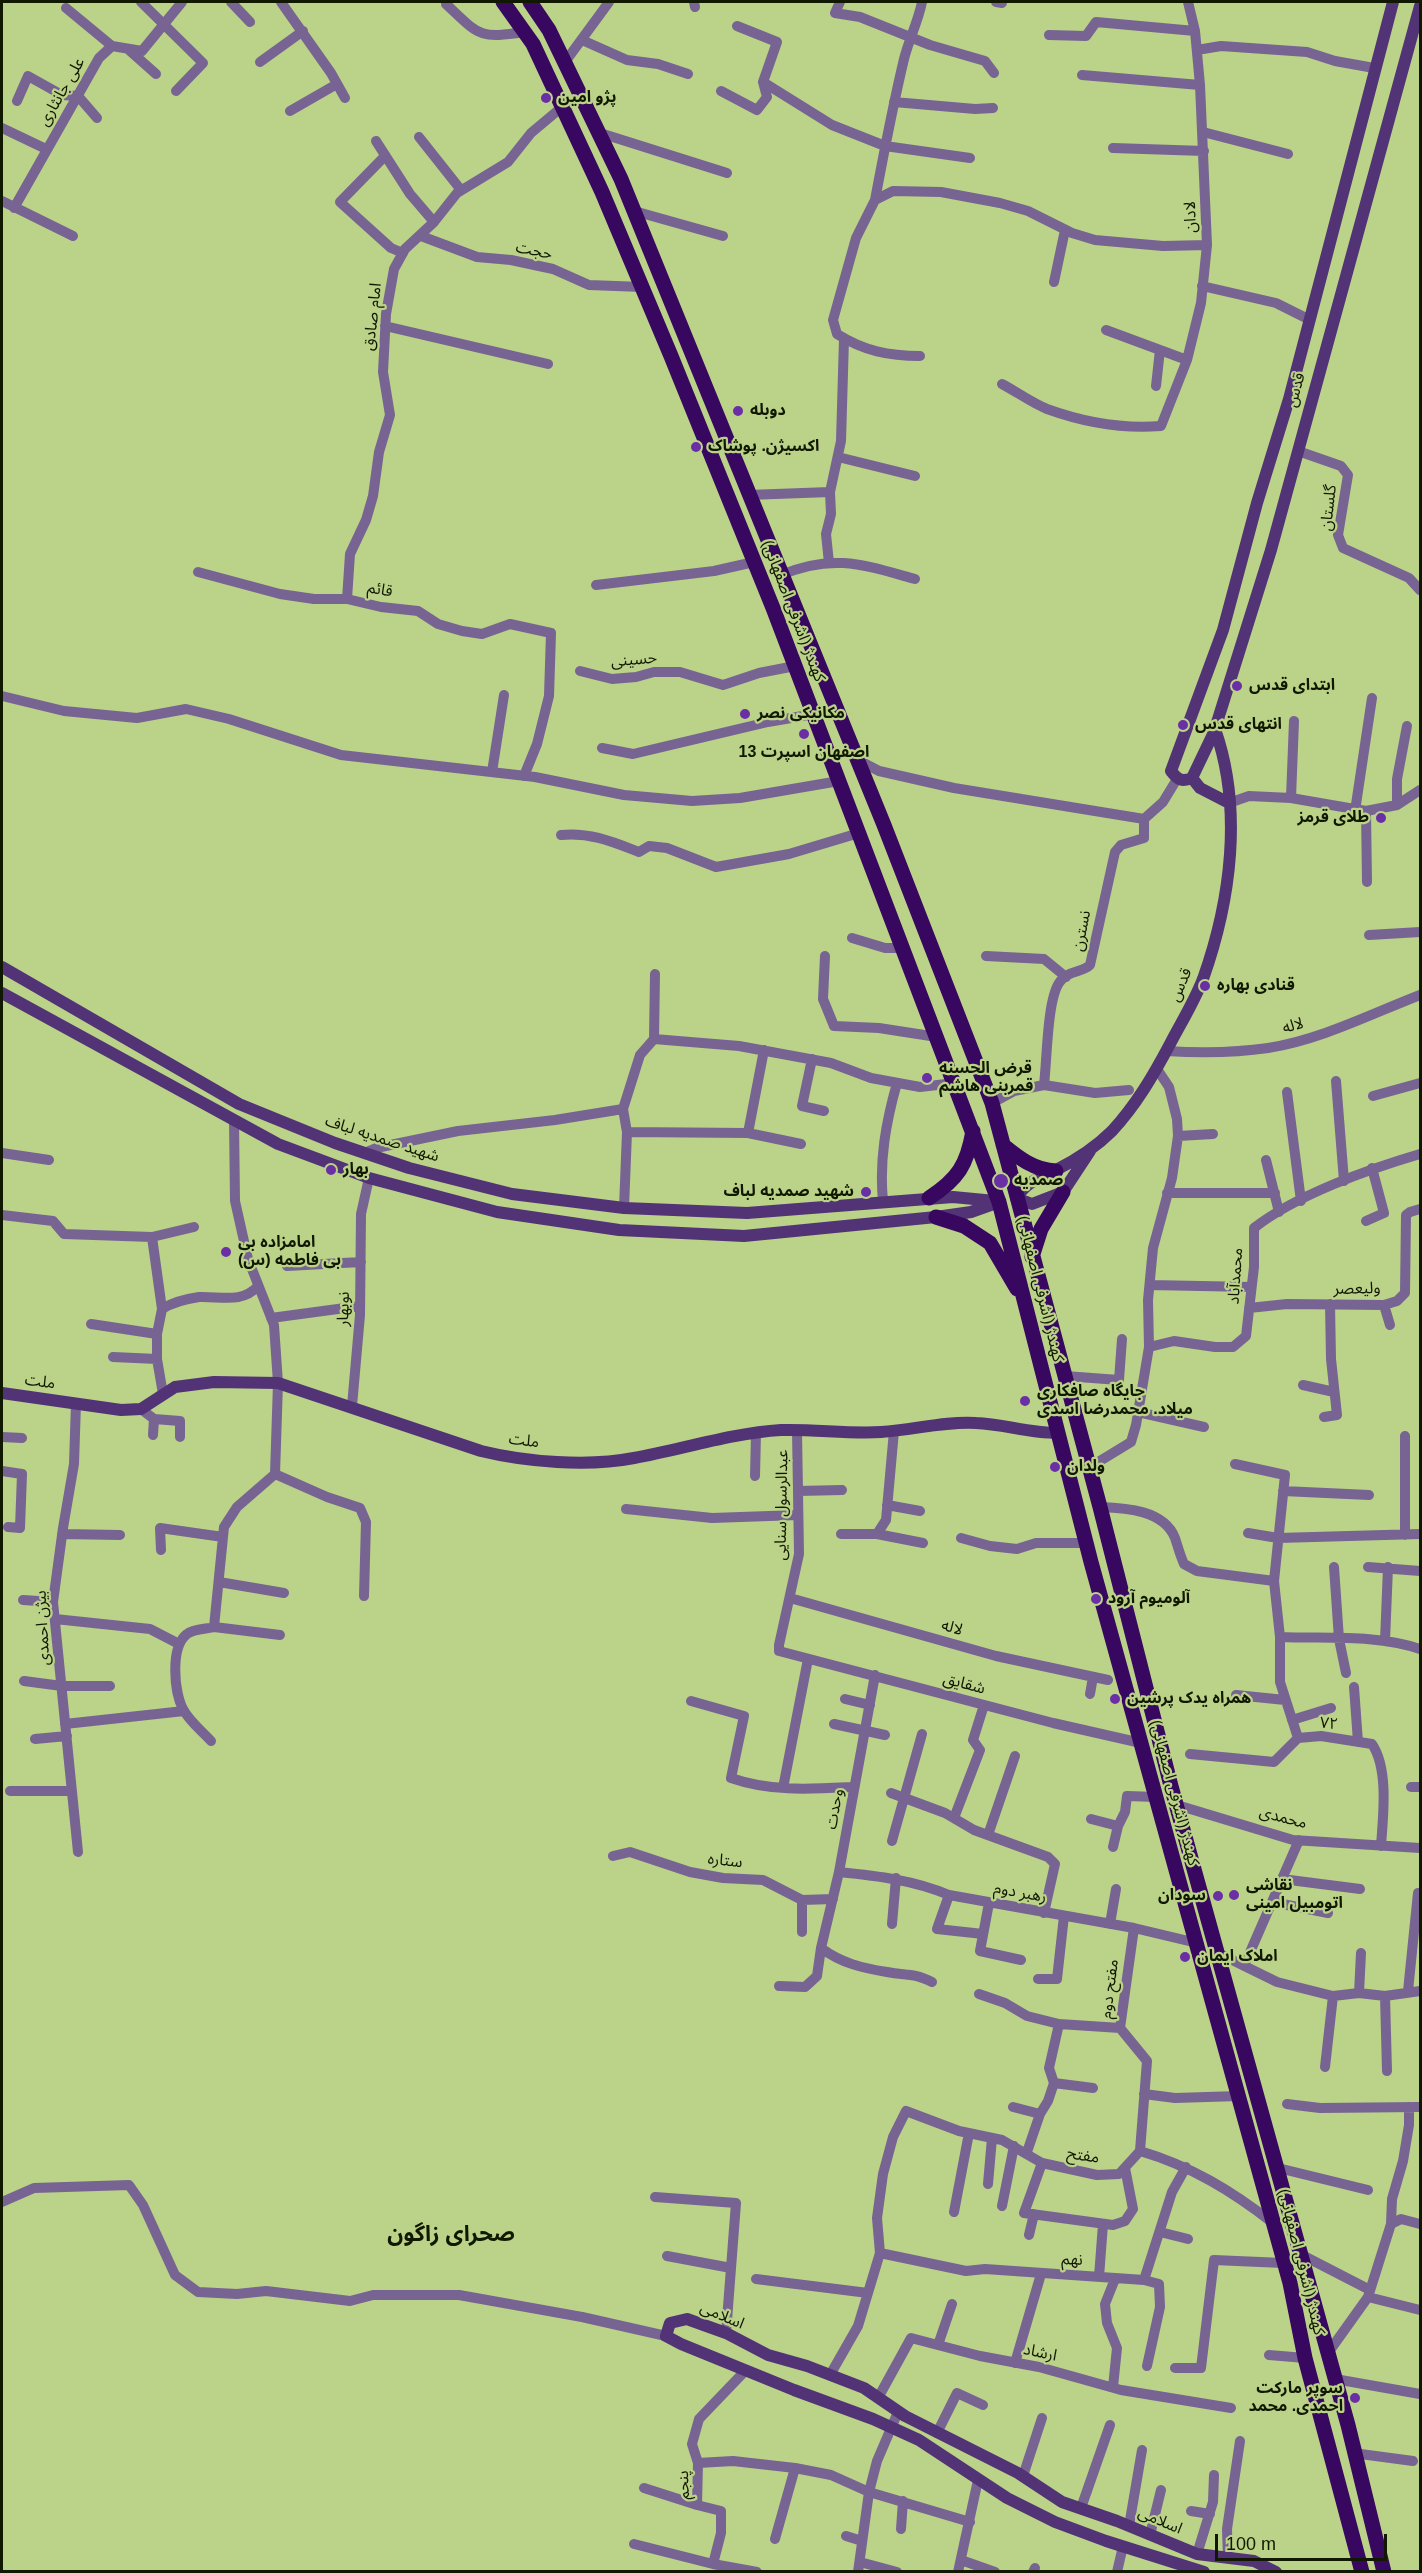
<!DOCTYPE html>
<html>
<head>
<meta charset="utf-8">
<style>
	body { margin:0 }
	#map { position:relative; width:1422px; height:2573px; overflow:hidden; background:#bbd289; font-family:Arial,sans-serif }
	canvas { display:block }
	.frame { position:absolute; inset:0; border:3px solid #111800; pointer-events:none }
	.scale { position:absolute; left:1215px; top:2534px; width:172px; height:27px; box-sizing:border-box; border:3px solid #111800; border-top:0; padding-left:8px; font-size:18px; line-height:21px; white-space:nowrap; color:#111800; -webkit-text-stroke:4px #bbd289; paint-order:stroke }
</style>
</head>
<body>
<div id="map">
<canvas width="1422" height="2573"></canvas>
<div class="frame"></div>
<div class="scale">100 m</div>
</div>
<script>
const context = document.querySelector('canvas').getContext('2d');
context.lineJoin = 'round';
function strokePath(path, color, width, dash) { context.strokeStyle = color; context.lineWidth = width; context.lineCap = dash ? 'butt' : 'round'; context.setLineDash(dash || []); context.stroke(path); }
function write(font, color, halo, rows, align = 'center') {
  context.font = font + ' Arial,"Noto Sans Arabic",sans-serif'; context.lineWidth = 4.5; context.setLineDash([]); context.textBaseline = 'middle'; context.strokeStyle = halo; context.fillStyle = color; for (const [text, x, y, turn = 0] of rows) {
    context.save(); context.translate(x, y); context.rotate((+turn || 0) * Math.PI / 180); context.textAlign = isNaN(turn) ? turn : align; if (halo) context.strokeText(text, 0, 0); context.fillText(text, 0, 0); context.restore();
  }
}
const street = new Path2D(`
	M141 2 203 63 176 91
	M231 2 250 22
	M281 2 331 73 345 98
	M694 2 695 7
	M840 2 835 13 860 17 930 45 985 61 994 73
	M996 2 1002 3
	M446 4C479 35 478 39 524 32
	M66 8 112 46
	M1049 35 1086 36 1096 22 1195 31
	M582 40 627 60 658 64 688 74
	M129 50 156 74
	M1197 50 1221 46 1307 52 1335 61 1374 68
	M260 62 303 31
	M565 62 609 2
	M1082 75 1200 85
	M763 82 832 125 885 146 970 158
	M721 91 757 110 767 97 763 82 777 42 737 26
	M17 101 28 76 62 95 78 96 97 118
	M894 102 975 109 993 108
	M290 111 337 84
	M2 128 46 149
	M1203 132 1288 154
	M600 133 727 173
	M419 137 461 190
	M376 141 410 194 434 222
	M1113 148 1204 151
	M385 156 340 202 391 248 403 253
	M875 200C884 152 893 105 904 59 909 39 918 22 922 2
	M2 201 73 236
	M14 208 99 58 112 46 142 51 182 2
	M634 211 723 236
	M421 236 477 257 511 260 553 269 589 285 642 287
	M1054 282 1065 230
	M1202 286 1276 303 1310 320
	M385 326 548 364
	M1106 330 1187 360
	M920 356C889 356 864 351 837 334L833 320 856 238 875 200 893 191 941 192 1000 203 1028 211 1072 233 1095 240 1163 246 1207 245
	M1002 384C1017 392 1032 403 1047 409 1083 422 1124 429 1161 426L1187 360 1201 303 1207 245 1200 85 1195 31 1188 2
	M1156 386 1160 350
	M1298 451 1341 466 1348 475 1338 535 1343 548 1409 578 1420 590
	M838 457 915 476
	M748 495 830 492
	M829 563 826 534 831 514 830 492 841 441 844 339
	M198 572 280 594 314 599H347L381 607 418 611 438 624 462 631 482 634 510 624 551 633 549 696 537 744 524 776
	M781 575C833 553 864 565 915 579
	M596 585 714 571 754 562
	M347 599 350 554 366 520 373 496 379 452 390 415 383 372 386 314 394 269 405 249 434 222 457 193 508 162 531 133 562 107
	M580 671 612 679 636 677 654 672H680L723 685 759 673 795 666
	M2 696 64 711 137 718 186 709 229 719 341 755 535 777 624 795 692 801 740 798 839 781
	M602 748 633 754 768 722 814 714
	M858 760 879 771 954 788 1144 819
	M492 772 504 695
	M1291 798 1294 721
	M1229 803 1249 796 1291 798 1366 811 1397 805 1420 790
	M1397 805V779L1407 726
	M1355 811 1372 698
	M1366 811 1367 882
	M1144 819 1163 802 1177 779
	M561 835C590 832 613 842 639 852L649 846 667 848 716 867 789 854 859 833
	M1369 935 1420 932
	M852 938 885 948H903
	M825 956 823 999 834 1026 879 1028 937 1037
	M986 956 1044 959 1066 977
	M654 1039 655 974
	M1166 1051C1200 1053 1234 1053 1268 1048 1320 1040 1371 1014 1420 995
	M812 1059 802 1106 824 1111
	M1336 1081 1344 1181
	M1044 1085C1047 1061 1047 1001 1059 983 1067 970 1082 973 1090 965L1115 852 1121 845 1144 838V819
	M1287 1092 1301 1201
	M1373 1096 1420 1083
	M992 1103 1014 1091 1044 1085 1095 1093 1129 1090
	M627 1132 748 1133 801 1144
	M748 1133 764 1050
	M1178 1136 1213 1134
	M2 1153 49 1160
	M364 1153 376 1148 458 1131 555 1120 623 1109
	M1266 1160 1279 1212
	M1167 1193H1275
	M883 1201C879 1160 886 1122 897 1083
	M624 1208 627 1132 623 1109 640 1055 654 1039 739 1046 831 1063 871 1078 920 1087 955 1083
	M2 1215 53 1221 64 1234 152 1237 194 1227
	M1366 1221 1384 1213 1372 1168
	M152 1237 162 1309 157 1334V1359L163 1394
	M287 1266 361 1262
	M1150 1285 1251 1287
	M1384 1305 1390 1325
	M1249 1308 1287 1304 1384 1305 1397 1301 1405 1293 1406 1215 1410 1212 1420 1209
	M162 1309C173 1302 185 1299 199 1297 220 1296 242 1304 258 1286
	M271 1318 360 1306
	M91 1324 157 1334
	M1149 1347 1174 1341 1215 1347H1233L1246 1336 1254 1267V1228C1296 1195 1369 1169 1420 1154
	M113 1357 157 1359
	M1065 1376 1119 1380 1122 1339
	M1303 1385 1334 1392
	M76 1403 74 1464 63 1528 53 1602 78 1852
	M352 1406 360 1315 361 1214 369 1178
	M141 1409 154 1419 180 1421V1437
	M1138 1412 1204 1427
	M1324 1417 1337 1415 1331 1359 1330 1304
	M797 1431 799 1554 779 1645V1651L1053 1723 1141 1743
	M153 1435 154 1419
	M2 1437 22 1438
	M1235 1464 1285 1475 1274 1581 1280 1637V1682L1298 1738
	M1090 1467 1131 1442 1136 1425 1149 1347 1148 1300 1153 1248 1172 1178 1178 1136 1177 1119 1169 1087 1157 1069
	M2 1471 22 1474 20 1528 8 1527
	M275 1474 327 1497 360 1508 366 1522 364 1596
	M755 1476 756 1433
	M798 1491 842 1490
	M1283 1491 1369 1495
	M887 1505 920 1511
	M1100 1507C1126 1508 1164 1510 1175 1538 1178 1547 1180 1555 1184 1564L1197 1571 1274 1581
	M626 1509 712 1518 798 1515
	M1248 1533 1278 1538 1420 1534
	M62 1534 120 1535
	M841 1534H877L886 1520 894 1431
	M877 1534 923 1543
	M1405 1535V1436
	M961 1538 990 1546 1017 1549 1036 1543H1086
	M161 1550 160 1528 223 1537
	M1334 1567 1339 1639 1346 1673
	M1368 1567 1420 1571
	M219 1582 284 1593
	M790 1598 996 1656 1108 1680
	M23 1600 53 1602
	M55 1619 150 1629 179 1644
	M214 1627 280 1635
	M1280 1637C1326 1639 1376 1634 1420 1649
	M1385 1641 1388 1567
	M24 1681 62 1686H110
	M1354 1687 1358 1742
	M1090 1694 1093 1677
	M1236 1695 1285 1700
	M845 1699 870 1705
	M691 1701 744 1716 731 1778C771 1792 812 1789 854 1787
	M1292 1720 1331 1708
	M65 1724 184 1711
	M834 1724 885 1735
	M35 1739 67 1736
	M211 1741C202 1731 189 1721 183 1709 174 1692 170 1647 187 1634 193 1629 207 1629 214 1627L224 1527 237 1507 275 1474 278 1383 274 1325 248 1259 235 1201 234 1120
	M1190 1754 1274 1762 1298 1738 1321 1736 1372 1744C1389 1769 1383 1817 1381 1846
	M1411 1787H1420
	M783 1788 808 1659
	M10 1791H72
	M891 1793 945 1813 974 1830 1048 1857 1055 1864 1044 1913
	M1177 1805 1293 1840 1420 1848
	M954 1818 980 1750 973 1740 984 1705
	M1091 1819 1118 1826 1125 1812 1127 1796 1156 1797
	M988 1835 1015 1756
	M892 1841 922 1734
	M1113 1847 1118 1826
	M613 1856 630 1852 690 1872 723 1878 763 1880 802 1900 833 1899
	M839 1872C878 1876 913 1880 949 1895L1134 1928 1197 1943
	M1282 1879 1360 1889
	M949 1895 937 1929 983 1934
	M1272 1902 1328 1913
	M989 1903 980 1951 1021 1960
	M892 1924 896 1878
	M1110 1924 1116 1889
	M1134 1928 1120 2028 1147 2061 1140 2151
	M802 1932V1900
	M821 1948 839 1872 875 1675
	M1218 1953 1277 1982 1333 1996 1359 1993 1385 1996 1420 1991
	M1244 1966 1299 1840
	M1038 1979H1057L1064 1916
	M779 1986 805 1987 817 1976 821 1948C841 1963 862 1968 887 1972 907 1976 911 1972 932 1982
	M1408 1991 1418 1893
	M1359 1993 1361 1953
	M979 1994 1005 2003 1027 2016 1059 2024 1120 2028
	M1385 1996 1387 2071
	M1325 2067 1333 1996
	M1054 2083 1093 2088
	M1144 2094 1175 2098 1239 2096
	M1287 2104 1320 2108 1420 2107
	M1013 2107 1040 2114
	M1027 2152 1040 2114 1048 2101 1054 2083 1049 2068 1059 2024
	M1042 2163 1024 2213 1113 2225 1125 2221 1133 2209 1125 2168
	M1278 2168 1368 2190
	M988 2184 992 2138
	M655 2197 736 2203 726 2333
	M2 2202 34 2188 129 2185 143 2205 175 2275 198 2292 237 2294 266 2291 350 2301 373 2295H459L582 2317 666 2336
	M1002 2206 1014 2146
	M954 2212 969 2133
	M1391 2224 1392 2199 1403 2161 1409 2125V2107
	M1160 2232 1188 2239
	M1029 2235 1034 2214
	M880 2253 966 2271 985 2269 1144 2280 1172 2192 1186 2167
	M1302 2255 1370 2290
	M667 2256 731 2268
	M1099 2277 1103 2224
	M756 2279 868 2293
	M1144 2280 1159 2284 1160 2307 1147 2366
	M1368 2297 1420 2310
	M938 2345 952 2304
	M1328 2353 1368 2297 1391 2224 1401 2219 1420 2224
	M1269 2355 1305 2358
	M1015 2363 1041 2274
	M1175 2368H1201L1214 2260 1283 2263
	M830 2375 858 2326 880 2253 877 2218 883 2174 893 2137 906 2111 959 2131 1002 2140 1042 2163 1097 2175 1119 2174 1140 2151C1191 2166 1232 2191 1273 2223
	M1335 2379 1420 2394
	M1113 2387 1117 2348 1107 2323 1105 2304 1115 2279
	M878 2398 911 2338 980 2356 1039 2367 1121 2390 1231 2408
	M937 2433 957 2393 983 2405
	M1353 2453 1413 2461
	M698 2463 733 2461 795 2468 831 2475 869 2492 970 2522
	M1023 2476 1042 2418
	M644 2488 697 2505
	M1081 2508 1110 2425
	M1191 2511 1210 2514
	M1129 2526 1142 2450
	M901 2529 903 2501
	M1150 2535 1161 2490
	M846 2536 862 2541
	M775 2539 795 2468
	M634 2544 713 2564 757 2572
	M1197 2554 1213 2502 1214 2475
	M1228 2558 1227 2529 1240 2441
	M961 2560 995 2572
	M860 2562 897 2572
	M713 2564 721 2533V2511L697 2505 698 2463 692 2444 699 2419 745 2371
	M858 2572 869 2492 877 2461 898 2412
	M958 2572 978 2480
	M1033 2572 1035 2568
	M1117 2572 1123 2546`);
const secondary = new Path2D(`
	M1192 778C1182 782 1178 780 1171 771L1223 630 1257 503 1289 399 1393 2
	M1192 778 1214 732 1271 550 1420 6
	M1192 778 1200 788 1229 803
	M2 967 239 1104 335 1143 409 1168 512 1194 624 1208 747 1213 953 1197 995 1201
	M2 993 278 1144 369 1178 497 1212 619 1230 744 1236 936 1217 971 1212 999 1202
	M1090 1151 1063 1192 1032 1204 1016 1198C1029 1180 1037 1180 1056 1170 1076 1160 1096 1147 1112 1131 1136 1105 1153 1076 1170 1044 1181 1023 1194 1002 1203 979 1231 900 1243 809 1215 729
	M2 1393 121 1410 141 1409 175 1387 214 1382 278 1383 481 1451C526 1462 588 1467 634 1458 683 1449 732 1433 781 1430 815 1429 848 1434 881 1432 914 1430 944 1421 976 1423 1003 1424 1029 1433 1057 1433
	M1204 2572 1106 2541 1055 2522 1007 2498 919 2440 873 2419 794 2390 681 2344 666 2336 670 2323 687 2319 726 2333 768 2355 807 2366 864 2388 905 2416 1018 2473 1062 2502 1117 2521 1197 2554 1254 2561 1276 2572`);
const primary = new Path2D(`
	M503 2 533 44 602 192 671 356 773 608 999 1202 1091 1562 1290 2283 1305 2358 1362 2572
	M530 2 549 30 621 179 884 825 992 1103 1100 1507 1171 1786 1348 2425 1384 2572
	M1003 1145C1019 1158 1034 1170 1056 1171
	M929 1198C958 1179 967 1165 973 1131
	M936 1217 964 1226 990 1243 1017 1289
	M1032 1257 1041 1229 1063 1192`);
const markers = [
	[546,98,6,"#6b2fa5"],
	[738,411,6,"#6b2fa5"],
	[696,447,6,"#6b2fa5"],
	[1237,686,6,"#6b2fa5"],
	[745,714,6,"#6b2fa5"],
	[1183,725,6,"#6b2fa5"],
	[804,734,6,"#6b2fa5"],
	[1381,818,6,"#6b2fa5"],
	[1205,986,6,"#6b2fa5"],
	[927,1078,6,"#6b2fa5"],
	[331,1170,6,"#6b2fa5"],
	[1001,1181,8,"#6b2fa5"],
	[866,1192,6,"#6b2fa5"],
	[226,1252,6,"#6b2fa5"],
	[1025,1401,6,"#6b2fa5"],
	[1055,1467,6,"#6b2fa5"],
	[1096,1599,6,"#6b2fa5"],
	[1115,1699,6,"#6b2fa5"],
	[1234,1895,6,"#6b2fa5"],
	[1218,1896,6,"#6b2fa5"],
	[1185,1957,6,"#6b2fa5"],
	[1355,2398,6,"#6b2fa5"]
];
const streetNames = [
	["علی جانثاری",62,92,-60],
	["لادان",1191,217,-92],
	["حجت",534,251,12],
	["امام صادق",373,317,-84],
	["قدس",1296,390,-75],
	["گلستان",1329,508,-84],
	["قائم",380,590,11],
	["کهندژ (اشرفی اصفهانی)",793,611,69],
	["حسینی",634,660,-5],
	["نسترن",1082,931,-79],
	["قدس",1181,985,-67],
	["لاله",1293,1026,-15],
	["شهید صمدیه لباف",382,1139,18],
	["محمدآباد",1236,1276,-86],
	["کهندژ (اشرفی اصفهانی)",1040,1289,76],
	["ولیعصر",1357,1289,-1],
	["نوبهار",344,1309,-88],
	["ملت",40,1382,8],
	["ملت",524,1441,7],
	["عبدالرسول سنایی",782,1505,-89],
	["بیژن احمدی",43,1628,-93],
	["لاله",952,1628,16],
	["شقایق",964,1684,15],
	["۷۲",1329,1724,5],
	["کهندژ (اشرفی اصفهانی)",1174,1793,75],
	["وحدت",835,1809,-80],
	["محمدی",1283,1818,15],
	["ستاره",725,1861,6],
	["رهبر دوم",1020,1893,10],
	["مفتح دوم",1110,1989,-83],
	["مفتح",1083,2156,9],
	["نهم",1072,2260,2],
	["کهندژ (اشرفی اصفهانی)",1301,2262,76],
	["اسلامی",722,2316,23],
	["ارشاد",1040,2353,12],
	["پنجم",684,2485,-92],
	["اسلامی",1160,2521,23]
];
const poiNames = [
	["پژو امین",558,98],
	["دوبله",750,411],
	["اکسیژن. پوشاک",708,447],
	["ابتدای قدس",1249,686],
	["مکانیکی نصر",757,714],
	["انتهای قدس",1195,725],
	["اصفهان اسپرت 13",804,753,"center"],
	["طلای قرمز",1369,818,"right"],
	["قنادی بهاره",1217,986],
	["قرض الحسنه",939,1069],
	["قمربنی هاشم",939,1087],
	["بهار",343,1170],
	["صمدیه",1014,1181],
	["شهید صمدیه لباف",854,1192,"right"],
	["امامزاده بی",238,1243],
	["بی فاطمه (س)",238,1261],
	["جایگاه صافکاری",1037,1392],
	["میلاد. محمدرضا اسدی",1037,1410],
	["ولدان",1067,1467],
	["آلومیوم آرود",1108,1599],
	["همراه یدک پرشین",1127,1699],
	["نقاشی",1246,1886],
	["اتومبیل امینی",1246,1904],
	["سودان",1206,1896,"right"],
	["املاک ایمان",1197,1957],
	["سوپر مارکت",1343,2389,"right"],
	["احمدی. محمد",1343,2407,"right"]
];
const districtNames = [
	["صحرای زاگون",451,2235]
];
strokePath(street, '#776492', 10);
strokePath(secondary, '#523376', 12);
strokePath(primary, '#380760', 15);
for (const [x, y, r, color] of markers) { const dot = new Path2D(); dot.arc(x, y, r, 0, 2 * Math.PI); context.fillStyle = color; context.fill(dot); strokePath(dot, '#bbd289', 2); }
write('16px', '#111800', '#bbd289', streetNames);
write('bold 16px', '#111800', '#bbd289', poiNames, 'left');
write('bold 22px', '#111800', '#bbd289', districtNames);
</script>
</body>
</html>
